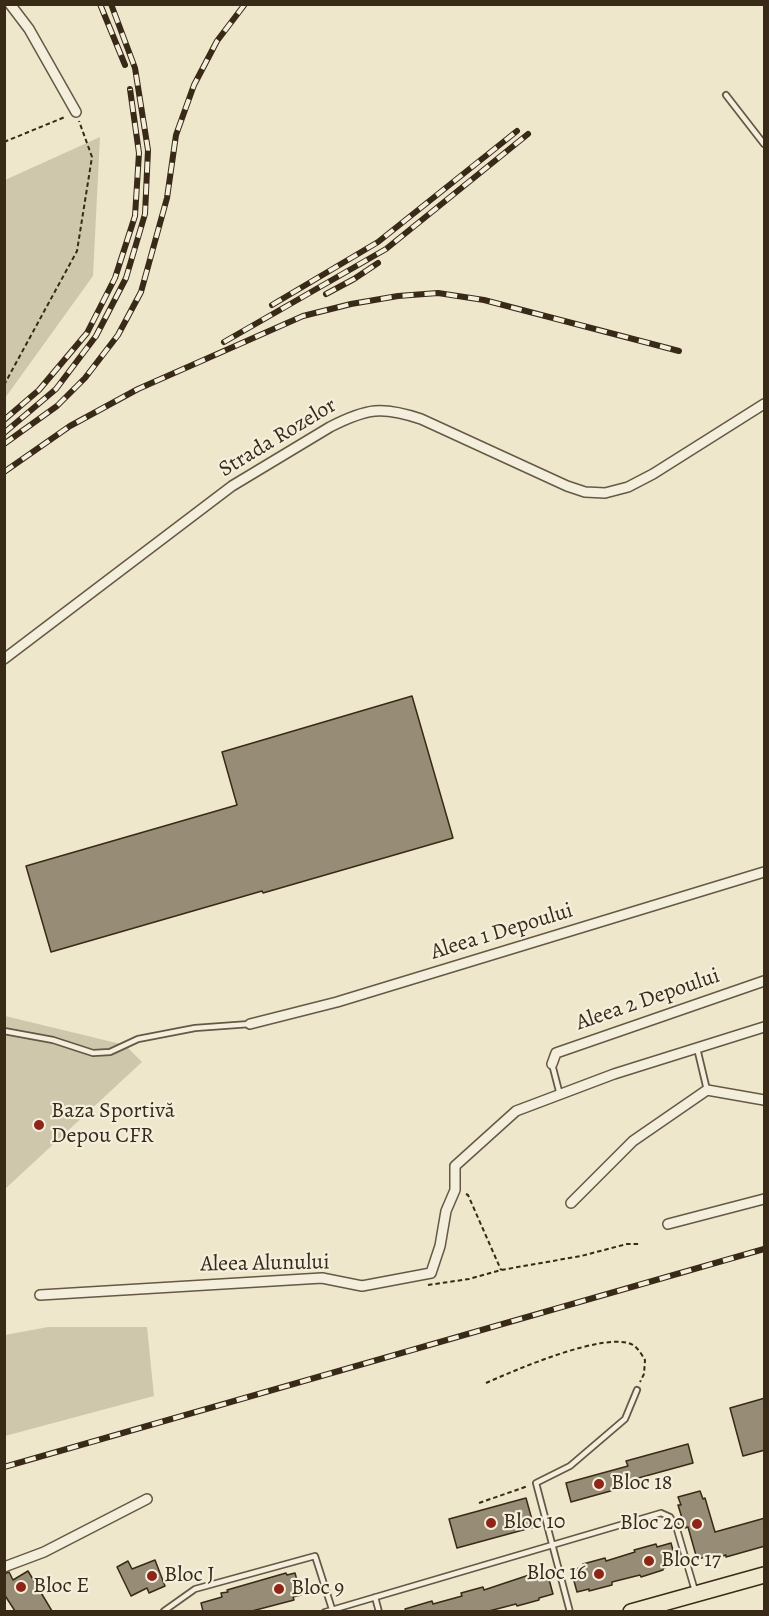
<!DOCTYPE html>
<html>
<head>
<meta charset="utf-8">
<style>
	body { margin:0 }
	#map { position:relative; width:769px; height:1616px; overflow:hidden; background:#eee7cb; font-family:Alegreya,serif }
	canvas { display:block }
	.frame { position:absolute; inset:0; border:6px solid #392917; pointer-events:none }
</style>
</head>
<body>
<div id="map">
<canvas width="769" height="1616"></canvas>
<div class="frame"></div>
</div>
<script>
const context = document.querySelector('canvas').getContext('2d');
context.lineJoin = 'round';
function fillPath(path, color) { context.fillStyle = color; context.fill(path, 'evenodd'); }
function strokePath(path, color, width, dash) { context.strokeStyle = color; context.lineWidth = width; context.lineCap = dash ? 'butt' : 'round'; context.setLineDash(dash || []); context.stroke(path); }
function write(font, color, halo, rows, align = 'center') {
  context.font = font + ' Alegreya,serif'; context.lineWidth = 4.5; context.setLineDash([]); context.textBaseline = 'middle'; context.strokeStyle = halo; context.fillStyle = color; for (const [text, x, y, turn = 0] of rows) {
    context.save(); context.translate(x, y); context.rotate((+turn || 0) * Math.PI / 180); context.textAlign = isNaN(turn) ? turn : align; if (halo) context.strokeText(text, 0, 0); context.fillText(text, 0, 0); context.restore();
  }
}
const green = new Path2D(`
	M100 137 93 276 5 398V180Z
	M5 1016 125 1045 142 1062 5 1189Z
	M48 1327H147L154 1396 5 1436V1335Z`);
const building = new Path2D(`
	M412 696 453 838 263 893 262 891 51 952 26 866 237 805 222 752Z
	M765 1398V1450L743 1456 730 1408Z
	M688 1444 693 1463 631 1480 632 1485 571 1502 566 1483 628 1466 626 1461Z
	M700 1491 703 1499 705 1498 715 1532 765 1518V1546L726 1557V1555L719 1557 718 1554 697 1559 688 1527 685 1528 678 1505H681L678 1497Z
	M526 1498 534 1527 457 1548 449 1519Z
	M671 1543 677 1565 663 1568V1570L641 1577 640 1575 612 1582V1585L589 1591V1589L577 1592 571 1570 584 1567 583 1564 605 1558 606 1561 635 1552 634 1550 656 1544 657 1547Z
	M155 1560 165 1586 149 1593 147 1588 131 1596 117 1567 128 1561 132 1569Z
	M28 1571 52 1611H15L4 1594V1574L9 1572 13 1580Z
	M547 1572 553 1594 539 1598V1600L517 1606 516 1604 489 1611H406L405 1609 432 1601 433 1604 462 1596 461 1593 483 1587 484 1590 532 1574 533 1576Z
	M286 1573 287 1575 295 1573 301 1595 293 1597 294 1600 252 1611H203L201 1603 222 1597 221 1593 228 1592 227 1590Z`);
const path = new Path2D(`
	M4 142 65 117
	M4 385 77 251 92 157 79 121
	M466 1194 468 1195 501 1270
	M428 1285 469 1279 501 1270 581 1256 627 1244H640
	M486 1383C513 1371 607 1330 633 1345 638 1348 642 1355 645 1360L644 1374 640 1382
	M479 1503 528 1486`);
const lane = new Path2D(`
	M726 95 764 144
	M4 1031 53 1040 93 1053 110 1052 138 1039 195 1028 250 1024
	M697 1048 707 1090
	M552 1064 560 1095
	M375 1597 379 1612
	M164 1611 195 1589 315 1556 332 1609
	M325 1612 661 1513 670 1517 676 1526 695 1591
	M570 1612 536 1483 570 1466 625 1419 637 1390`);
const street = new Path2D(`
	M10 4 29 29 76 112
	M4 659 232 486 330 427C367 408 382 406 421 419L567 486 585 492 605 493 628 487 653 474 764 404
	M250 1024 337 1002 764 872
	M552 1064 556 1053 764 981
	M571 1203 633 1141 707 1090 764 1100
	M668 1224 764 1199
	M40 1295 322 1278 362 1286 431 1273 440 1246 446 1211 455 1190V1166L516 1111 614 1074 764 1027
	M4 1567 44 1552 147 1499`);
const primary = new Path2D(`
	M631 1612 764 1575`);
const rail = new Path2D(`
	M100 4 125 65
	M326 294 354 279 378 263
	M272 305 378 242 517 131
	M224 342 386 249 528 134
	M4 420 39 390 87 333 115 278 135 216 139 153 130 89
	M4 433 56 389 96 336 126 278 145 214 148 150 135 68 111 4
	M4 444 57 406 85 378 118 335 141 292 167 198 176 135 194 85 217 41 245 4
	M4 472 70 426 138 389 303 316 351 304 398 296 438 293 484 300 679 351
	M4 1467 764 1249`);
const markers = [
	[39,1125,6,"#8f2418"],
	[599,1484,6,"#8f2418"],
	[491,1523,6,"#8f2418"],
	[697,1524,6,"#8f2418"],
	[649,1561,6,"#8f2418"],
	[599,1574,6,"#8f2418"],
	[152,1576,6,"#8f2418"],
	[21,1587,6,"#8f2418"],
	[279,1589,6,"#8f2418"]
];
const streetNames = [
	["Strada Rozelor",278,438,-31],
	["Aleea 1 Depoului",502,932,-17],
	["Aleea 2 Depoului",648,1000,-19],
	["Aleea Alunului",265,1264,-1]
];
const poiNames = [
	["Baza Sportivă",51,1112],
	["Depou CFR",51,1137],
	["Bloc 18",611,1484],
	["Bloc 10",503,1523],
	["Bloc 20",685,1524,"right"],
	["Bloc 17",661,1561],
	["Bloc 16",587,1574,"right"],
	["Bloc J",164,1576],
	["Bloc E",33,1587],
	["Bloc 9",291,1589]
];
fillPath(green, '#cfc7ac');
fillPath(building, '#978c75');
strokePath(building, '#392917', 1.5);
strokePath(lane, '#665844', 8);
strokePath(street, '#665844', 12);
strokePath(primary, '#392917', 18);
strokePath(path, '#392917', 2, [4.5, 3]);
strokePath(lane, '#f4efdd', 4.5);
strokePath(street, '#f4efdd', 9);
strokePath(primary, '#eee7cb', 15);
strokePath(rail, '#392917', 6);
strokePath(rail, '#f4efdd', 4, [11]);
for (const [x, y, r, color] of markers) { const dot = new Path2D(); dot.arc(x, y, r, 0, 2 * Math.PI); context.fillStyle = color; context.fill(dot); strokePath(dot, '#f4efdd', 2); }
write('22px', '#392917', '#f4efdd', streetNames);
write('22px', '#392917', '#f4efdd', poiNames, 'left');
</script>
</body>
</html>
